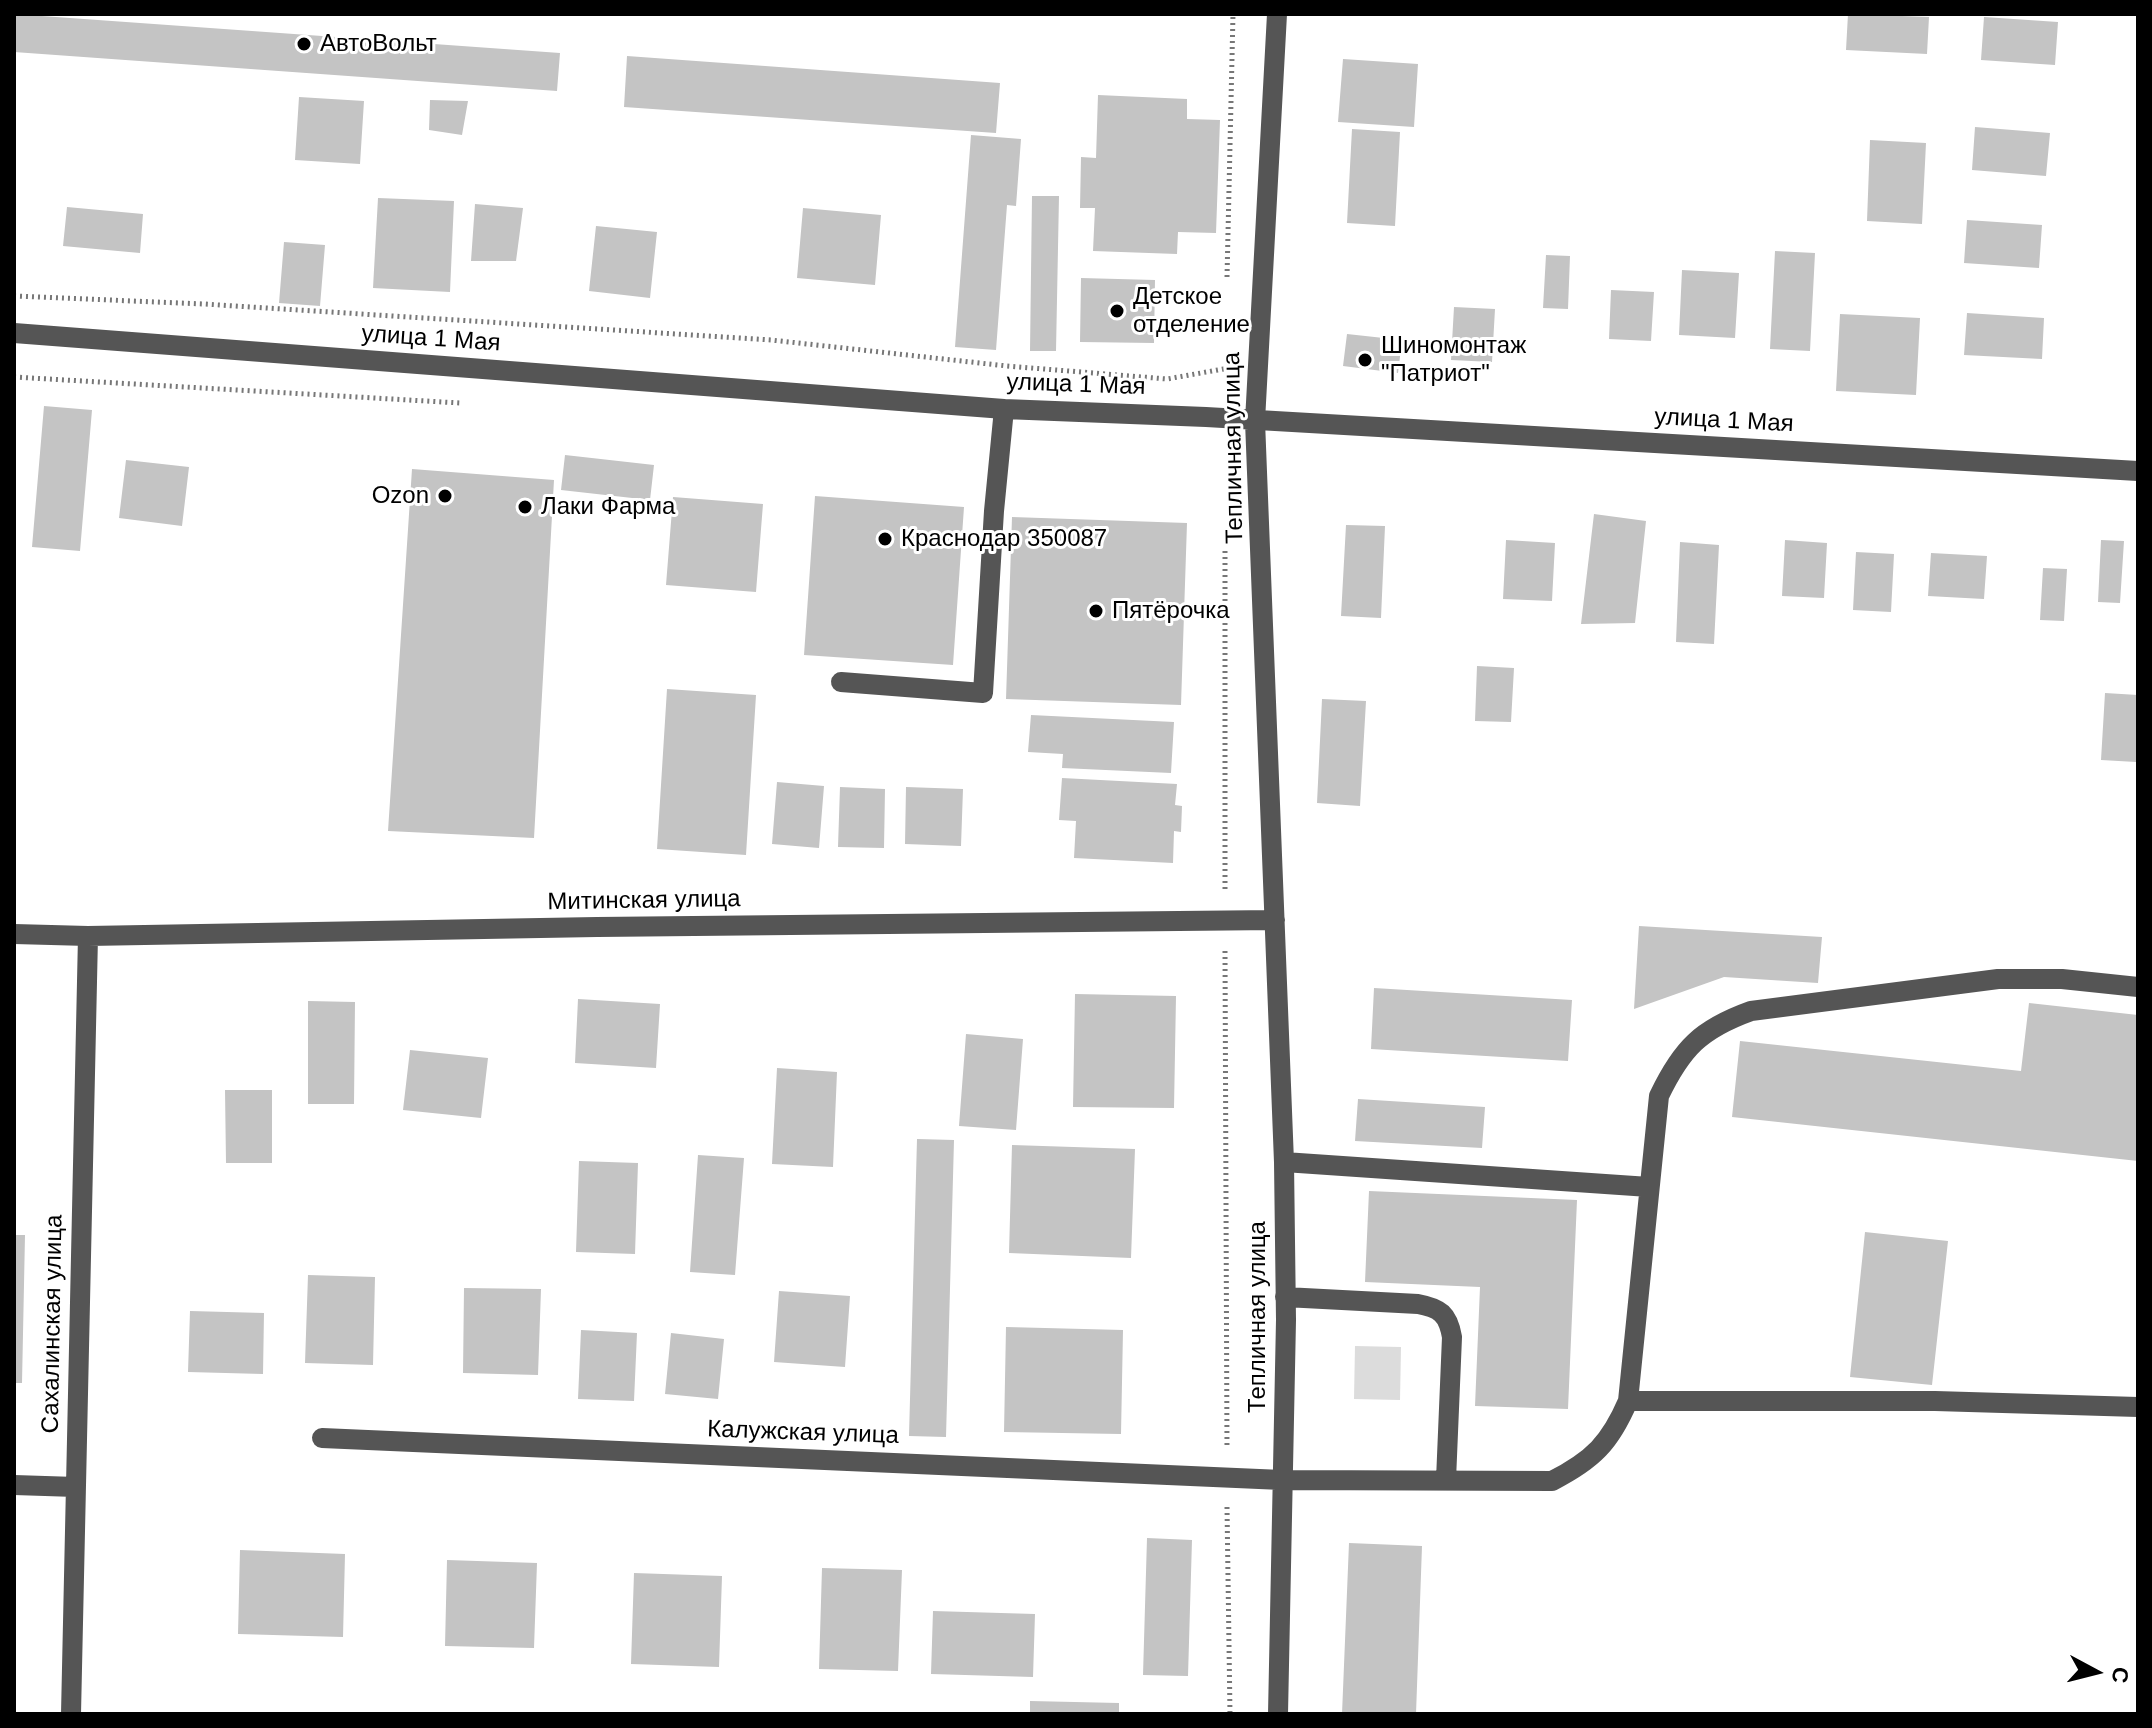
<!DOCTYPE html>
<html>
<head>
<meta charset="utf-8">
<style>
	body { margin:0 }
	#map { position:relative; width:2152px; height:1728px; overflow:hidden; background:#fff; font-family:Arial,sans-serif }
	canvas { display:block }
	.frame { position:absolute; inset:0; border:16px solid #000; pointer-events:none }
	.north { position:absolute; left:2056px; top:1632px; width:80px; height:80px; -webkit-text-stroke:6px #fff; paint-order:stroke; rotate:97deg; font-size:22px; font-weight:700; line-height:32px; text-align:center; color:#000 }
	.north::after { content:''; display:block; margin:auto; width:28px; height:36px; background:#000; clip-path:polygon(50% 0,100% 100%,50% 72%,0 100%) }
</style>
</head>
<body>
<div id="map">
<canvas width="2152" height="1728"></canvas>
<div class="frame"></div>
<div class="north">С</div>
</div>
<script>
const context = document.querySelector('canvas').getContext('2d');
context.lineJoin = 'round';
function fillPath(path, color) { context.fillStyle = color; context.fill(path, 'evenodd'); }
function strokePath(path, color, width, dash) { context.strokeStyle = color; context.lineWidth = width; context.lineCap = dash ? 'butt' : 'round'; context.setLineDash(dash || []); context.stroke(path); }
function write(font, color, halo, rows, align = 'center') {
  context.font = font + ' Arial,sans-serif'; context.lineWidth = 6; context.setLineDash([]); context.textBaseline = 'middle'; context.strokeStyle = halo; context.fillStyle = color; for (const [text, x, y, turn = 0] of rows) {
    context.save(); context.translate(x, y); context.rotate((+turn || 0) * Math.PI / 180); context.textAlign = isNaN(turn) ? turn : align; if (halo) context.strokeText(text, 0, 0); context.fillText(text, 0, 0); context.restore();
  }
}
const green = new Path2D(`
	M1355 1346 1401 1347 1400 1400 1354 1399Z`);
const building = new Path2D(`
	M14 14 560 53 557 91 14 52Z
	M1848 14 1929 17 1927 54 1846 50Z
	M1984 17 2058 22 2055 65 1981 60Z
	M627 56 1000 83 996 133 624 107Z
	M1343 59 1418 64 1414 127 1338 122Z
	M1098 95 1187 99V119L1220 120 1216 233 1178 232 1177 254 1093 251 1095 208H1080L1081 157 1096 158Z
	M299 97 364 101 360 164 295 160Z
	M430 100 468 101 462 135 429 130Z
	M1975 127 2050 133 2046 176 1972 170Z
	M1352 129 1400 132 1395 226 1347 223Z
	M971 135 1021 139 1016 206 1007 205 996 350 955 347Z
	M1870 140 1926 143 1922 224 1867 221Z
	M1032 196H1059L1056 351H1030Z
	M378 198 454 201 450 292 373 288Z
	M475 204 523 208 516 261H471Z
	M67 207 143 214 140 253 63 246Z
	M803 208 881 215 875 285 797 278Z
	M1967 220 2042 225 2039 268 1964 263Z
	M596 226 657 232 650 298 589 291Z
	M284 242 325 245 320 306 279 303Z
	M1775 251 1815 253 1810 351 1770 349Z
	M1546 255 1570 256 1568 309 1543 308Z
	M1682 270 1739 273 1735 338 1679 335Z
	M1081 278 1155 280 1154 343 1080 342Z
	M1611 290 1654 292 1651 341 1609 339Z
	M1454 307 1495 309 1492 362 1451 360Z
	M1967 313 2044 318 2042 359 1964 355Z
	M1840 314 1920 318 1916 395 1836 391Z
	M1347 334 1402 340 1398 373 1343 366Z
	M44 406 92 410 80 551 32 547Z
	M565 455 654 465 650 500 561 490Z
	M126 460 189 467 182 526 119 518Z
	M412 469 554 480 534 838 388 831Z
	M815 496 964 507 953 665 804 655Z
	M673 497 763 504 756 592 666 585Z
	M1594 514 1646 521 1635 623 1581 624Z
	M1012 517 1187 523 1181 705 1006 699Z
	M1346 525 1385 526 1381 618 1341 616Z
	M1506 540 1555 543 1552 601 1503 599Z
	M1785 540 1827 543 1824 598 1782 596Z
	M2101 540 2124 541 2120 603 2098 602Z
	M1680 542 1719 545 1714 644 1676 642Z
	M1856 552 1894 554 1891 612 1853 610Z
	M1931 553 1987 556 1984 599 1928 596Z
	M2043 568 2067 569 2064 621 2040 620Z
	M1477 666 1514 668 1511 722 1475 721Z
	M667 689 756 695 746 855 657 849Z
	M2105 693 2138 695 2136 762 2101 760Z
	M1322 699 1366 701 1360 806 1317 803Z
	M1031 715 1174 722 1171 773 1062 768 1063 754 1028 752Z
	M1062 778 1177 784 1175 805 1182 806 1181 832 1174 831 1173 863 1074 858 1076 821 1059 820Z
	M777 782 824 786 819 848 772 844Z
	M840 787 885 789 884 848 838 847Z
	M906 787 963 789 961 846 905 844Z
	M1639 926 1822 937 1818 983 1724 977 1634 1009Z
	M1374 988 1572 1000 1568 1061 1371 1049Z
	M1075 994 1176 996 1174 1108 1073 1107Z
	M578 999 660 1004 656 1068 575 1063Z
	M308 1001 355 1002 354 1104H308Z
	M2029 1003 2138 1015V1161L1732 1117 1740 1041 2021 1071Z
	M966 1034 1023 1039 1016 1130 959 1126Z
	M410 1050 488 1058 481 1118 403 1110Z
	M777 1068 837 1072 833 1167 772 1164Z
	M225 1090H272V1163H226Z
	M1358 1099 1485 1107 1482 1148 1355 1141Z
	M917 1139 954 1140 946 1437 909 1436Z
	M1012 1145 1135 1149 1131 1258 1009 1253Z
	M698 1155 744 1158 735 1275 690 1272Z
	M579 1161 638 1163 635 1254 576 1252Z
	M1369 1191 1577 1200 1568 1409 1475 1406 1480 1287 1365 1282Z
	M1865 1232 1948 1241 1932 1385 1850 1377Z
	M14 1235H25L22 1383H14Z
	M308 1275 375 1277 373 1365 305 1363Z
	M464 1288 541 1289 538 1375 463 1373Z
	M779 1291 850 1296 845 1367 774 1362Z
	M190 1311 264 1313 263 1374 188 1372Z
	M1006 1327 1123 1330 1121 1434 1004 1432Z
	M581 1330 637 1333 634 1401 578 1399Z
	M671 1333 724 1339 718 1399 665 1394Z
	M1147 1538 1192 1540 1188 1676 1143 1675Z
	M1349 1543 1422 1546 1416 1714H1342Z
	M240 1550 345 1554 343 1637 238 1634Z
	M447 1560 537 1563 534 1648 445 1646Z
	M822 1568 902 1570 898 1671 819 1669Z
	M634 1573 722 1576 719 1667 631 1664Z
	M933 1611 1035 1614 1033 1677 931 1674Z
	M1030 1701 1119 1703V1714H1030Z`);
const path = new Path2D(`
	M1227 277 1233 14
	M14 296 204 304 771 340 1007 366 1167 379 1229 368
	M14 377 460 403
	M1225 889V547
	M1225 951 1227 1449
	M1227 1507 1230 1714`);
const minor = new Path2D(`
	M1277 14 1255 421 1284 1162 1286 1320 1278 1714
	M14 333 1004 409 1206 417 2138 471
	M841 682 983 693 994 511 1004 409
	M14 934 88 936 597 927 1275 920
	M1284 1162 1649 1187
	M1285 1297 1418 1304C1440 1308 1448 1314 1452 1337L1446 1480
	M1628 1401H1935L2138 1407
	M322 1438 1282 1480 1552 1481C1593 1460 1610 1443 1628 1401L1659 1096C1682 1048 1701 1029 1751 1011L1998 979H2062L2138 987
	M14 1485 76 1487
	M71 1714 88 936`);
const markers = [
	[304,44,8,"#000"],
	[1117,311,8,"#000"],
	[1365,360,8,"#000"],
	[445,496,8,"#000"],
	[525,507,8,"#000"],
	[885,539,8,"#000"],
	[1096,611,8,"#000"]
];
const poiNames = [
	["АвтоВольт",320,44],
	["Детское",1133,297],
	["отделение",1133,325],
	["Шиномонтаж",1381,346],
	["\"Патриот\"",1381,374],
	["Ozon",429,496,"right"],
	["Лаки Фарма",541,507],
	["Краснодар 350087",901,539],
	["Пятёрочка",1112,611]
];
const streetNames = [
	["улица 1 Мая",431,339,4],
	["улица 1 Мая",1076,385,2],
	["улица 1 Мая",1724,421,3],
	["Тепличная улица",1234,448,-91],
	["Митинская улица",644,901,-1],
	["Тепличная улица",1258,1317,-90],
	["Сахалинская улица",53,1324,-89],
	["Калужская улица",803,1433,2]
];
fillPath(green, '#dcdcdc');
fillPath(building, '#c4c4c4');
strokePath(path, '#777', 5, [2, 4]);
strokePath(minor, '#555', 20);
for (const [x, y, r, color] of markers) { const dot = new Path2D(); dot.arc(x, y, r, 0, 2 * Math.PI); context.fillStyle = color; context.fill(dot); strokePath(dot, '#fff', 3); }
write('24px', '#000', '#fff', poiNames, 'left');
write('24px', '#000', '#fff', streetNames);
</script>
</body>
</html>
